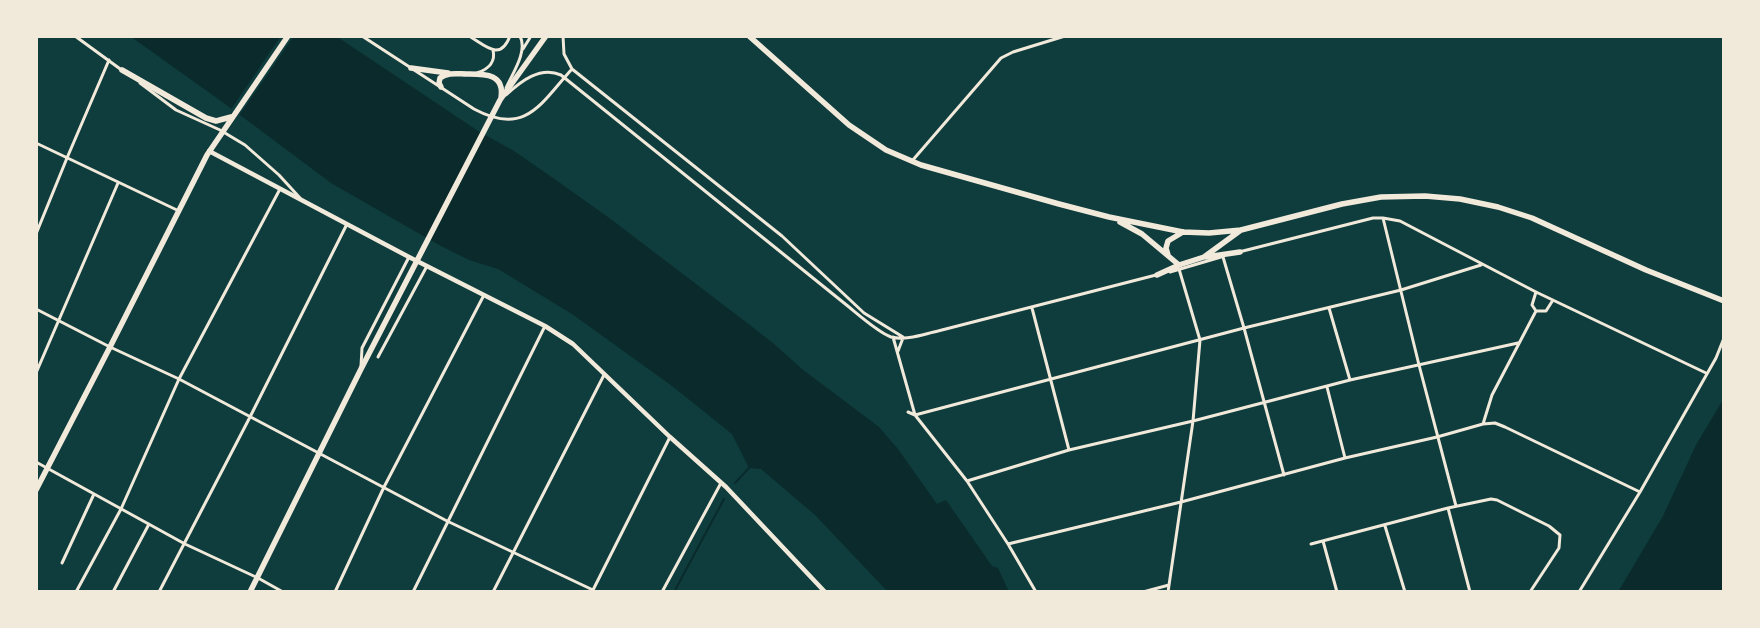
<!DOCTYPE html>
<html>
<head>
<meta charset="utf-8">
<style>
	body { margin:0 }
	#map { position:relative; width:1760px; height:628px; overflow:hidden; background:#0f3d3e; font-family:"Roboto Condensed",sans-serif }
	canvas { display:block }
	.frame { position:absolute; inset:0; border:38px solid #f1e9da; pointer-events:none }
</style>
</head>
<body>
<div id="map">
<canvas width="1760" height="628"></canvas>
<div class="frame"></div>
</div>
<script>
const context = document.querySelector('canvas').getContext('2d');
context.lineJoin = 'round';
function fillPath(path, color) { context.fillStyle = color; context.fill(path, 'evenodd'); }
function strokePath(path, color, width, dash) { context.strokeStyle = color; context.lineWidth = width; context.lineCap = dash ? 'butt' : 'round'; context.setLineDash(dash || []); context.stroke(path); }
const water = new Path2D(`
	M130 36H336L478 131 514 151 553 178 608 217 746 322 774 344 802 369 879 427 898 449 937 504 946 500 992 566 998 568 1009 592H888L815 515 761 469 749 468 732 434 672 386 572 314 498 269 469 260 439 245 331 183 232 109Z
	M1724 398V592H1618L1663 516 1696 445Z`);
const pier = new Path2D(`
	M281 36H294L238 117 230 111Z`);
const stream = new Path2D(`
	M735 483 750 467
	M674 592 724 499`);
const minor = new Path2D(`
	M75 36 123 71
	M362 36 474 109C526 137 541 103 572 69
	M469 36C486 46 500 62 510 36
	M563 36 564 54 572 69 782 236 864 313 903 337
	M523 49 531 36
	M477 73C488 69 496 63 493 50
	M140 83 176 110 220 130 245 145 279 175 300 198
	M506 88C512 74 528 52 520 36
	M506 95C521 81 540 66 561 75L849 307C860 316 878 332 891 337 906 341 924 334 938 331L1156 275
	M36 143 179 211
	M912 161 1001 58 1013 52 1065 36
	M1383 218 1419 365 1456 506
	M36 234 67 158 109 60
	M1239 252 1373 218H1383L1400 221 1536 292 1706 373
	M1223 257 1244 328 1284 475
	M1170 272 1221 257
	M1536 292 1532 305 1536 311H1546L1553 300
	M1032 308 1069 450
	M1329 308 1350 380
	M36 309 110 347 179 379 447 521 593 590
	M893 337 915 415 967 481 1008 544 1036 592
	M898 351 903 338
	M378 357 427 266
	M361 366 362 348 409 257
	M36 373 118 183
	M1327 387 1345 458
	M908 412 915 415 1244 328 1401 290 1481 265
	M1483 424 1492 395 1536 311
	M36 462 185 544 258 578 283 592
	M967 481 1069 450 1193 421 1350 380 1518 343
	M1448 508 1470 592
	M1385 526 1405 592
	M1323 541 1337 592
	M1008 544 1181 502 1345 458 1437 437 1483 424 1495 423 1505 427 1640 492
	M1311 544 1448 508 1491 499 1497 500 1549 526 1560 535 1559 548 1530 592
	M62 563 94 494
	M76 592 121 509 179 379 280 189
	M113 592 149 524
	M159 592 250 417 347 224
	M335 592 384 487 484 295
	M413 592 545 326
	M493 592 604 375
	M592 592 670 437
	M662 592 721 483
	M1143 592 1169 585
	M1168 592 1193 421 1200 340 1179 269
	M1579 592 1640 492 1716 358 1724 338`);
const tertiary = new Path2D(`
	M209 151 409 257 545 326 573 344 670 437 726 487 825 592`);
const primary = new Path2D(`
	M411 68 448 73
	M122 70 206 118 216 121 231 117
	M441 87 439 83 440 78C448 72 457 74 467 74 484 74 505 73 501 98
	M36 490 110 347 207 155 288 36
	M250 592 361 369 500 100 546 36`);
const trunk = new Path2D(`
	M749 36 849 125 886 150 921 165 1059 204 1109 217 1183 232 1209 233 1241 230 1342 204 1381 197 1425 196 1460 199 1498 207 1532 218 1646 270 1724 301
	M1120 222 1142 234 1179 265 1204 257 1241 230
	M1168 255 1166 248 1168 241 1183 232
	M1206 257 1240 252
	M1157 275 1179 265`);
fillPath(water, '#0a2a2b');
fillPath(pier, '#0f3d3e');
strokePath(stream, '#0a2a2b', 2);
strokePath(minor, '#f1e9da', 3);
strokePath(tertiary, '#f1e9da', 4.5);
strokePath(primary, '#f1e9da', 5.5);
strokePath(trunk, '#f1e9da', 5.5);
</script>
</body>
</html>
